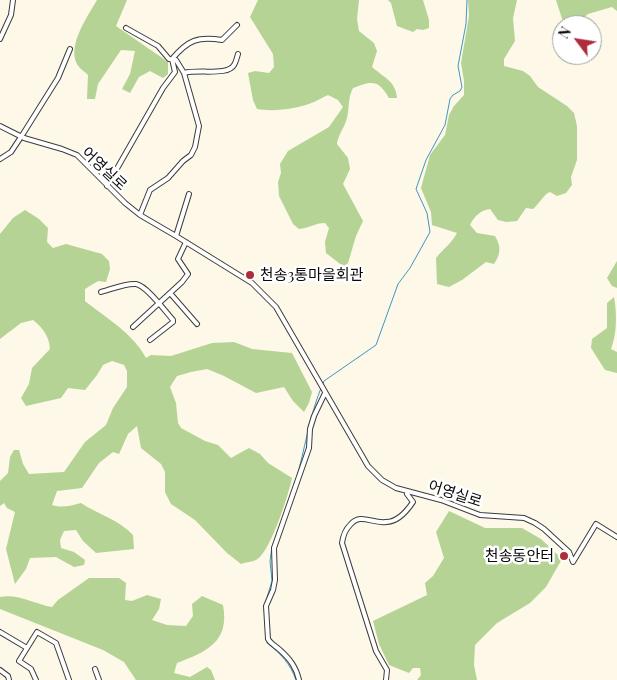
<!DOCTYPE html>
<html>
<head>
<meta charset="utf-8">
<style>
	body { margin:0 }
	#map { position:relative; width:617px; height:680px; overflow:hidden; background:#fdf8e7; font-family:"Playfair Display",serif }
	canvas { display:block }
	.north { position:absolute; left:552px; top:15px; width:50px; height:50px; box-sizing:border-box; background:#fff; border:1px solid #9d9d9d; border-radius:50%; rotate:301deg; font-size:14px; font-weight:700; line-height:20px; text-align:center; color:#090909 }
	.north::after { content:''; display:block; margin:auto; width:18px; height:22px; background:#ae2d3c; clip-path:polygon(50% 0,100% 100%,50% 72%,0 100%) }
</style>
</head>
<body>
<div id="map">
<canvas width="617" height="680"></canvas>
<div class="north">N</div>
</div>
<script>
const context = document.querySelector('canvas').getContext('2d');
context.lineJoin = 'round';
function fillPath(path, color) { context.fillStyle = color; context.fill(path, 'evenodd'); }
function strokePath(path, color, width, dash) { context.strokeStyle = color; context.lineWidth = width; context.lineCap = dash ? 'butt' : 'round'; context.setLineDash(dash || []); context.stroke(path); }
function write(font, color, halo, rows, align = 'center') {
  context.font = font + ' "Playfair Display","Noto Sans KR",serif'; context.lineWidth = 5; context.setLineDash([]); context.textBaseline = 'middle'; context.strokeStyle = halo; context.fillStyle = color; for (const [text, x, y, turn = 0] of rows) {
    context.save(); context.translate(x, y); context.rotate((+turn || 0) * Math.PI / 180); context.textAlign = isNaN(turn) ? turn : align; if (halo) context.strokeText(text, 0, 0); context.fillText(text, 0, 0); context.restore();
  }
}
const forest = new Path2D(`
	M97 0H127L116 26 168 62V74L163 78 150 71 139 77 130 93 122 89 130 74 135 51 121 50 98 84 95 99H87L88 75C85 72 79 68 77 64 67 45 88 16 97 0Z
	M258 0H359L357 19 359 31 374 43 377 51 372 67C383 77 396 81 397 98H389C378 79 372 81 353 88 347 99 350 110 346 121 343 130 338 135 337 144L348 158 350 169 343 184 363 221 356 236 348 263 344 267 326 253 325 242 329 228 325 223C315 223 309 228 299 229L293 224 279 196 278 182 281 173 280 164 288 151 329 127 343 107 338 100 328 95C323 97 319 100 314 102 298 109 273 112 257 109L253 100 248 73 255 71 269 73 274 67 273 54 250 17Z
	M388 0H423L429 20V28L423 30 417 29 413 32 397 26 391 3Z
	M468 0H517L513 18 515 41 504 59V66L523 71 530 76 538 87 567 106 574 113 577 126V160L571 177 572 185 566 193 557 196 550 192C544 194 539 204 533 209L526 208 517 221 506 222 498 220 490 209C480 210 474 217 470 225L477 233 495 236C501 246 501 254 494 264L486 262 462 280 449 287 437 284 436 258C443 249 452 243 457 233L432 225 431 212 421 188 430 155 445 135 449 115 454 106 464 95V81L461 63 469 16Z
	M556 0H617V11L612 7 588 14 582 19 584 25H564Z
	M25 210 39 219 48 228 47 242 53 248 66 244 102 254 109 261 110 269 106 282 98 281 85 289V301C106 318 133 333 146 358L151 355 171 356 212 343 234 342 252 349 292 353 312 392 309 403 304 412 293 401 284 387 256 393 224 376 207 369 191 372 177 376 170 387 176 403 178 423 181 428 205 441 218 445 231 458 249 448 260 454 268 463 292 478C289 493 270 554 256 560 252 562 246 562 241 564L227 553 195 520 171 504 165 492V472L161 464 141 448 137 426 128 434 119 454 113 452 99 463 82 488 57 491 52 505C61 508 71 506 81 503 99 515 118 519 133 535L134 549 96 553 83 541 76 530 64 531 60 540 61 548 74 552 85 560 84 565 74 567 56 557 30 558 26 569 15 584 6 549 15 512 7 508 4 503 0 506V481L8 473 10 457 14 450H19L23 464 29 474 64 472 85 442 106 425 113 408 127 387V371L124 365 112 361 103 365 97 375 85 390 68 388 61 398 26 406 21 398 29 384 32 368 50 349C49 336 43 328 33 320L21 323 0 339V234L13 218Z
	M617 261V288L612 286 607 278Z
	M614 297C617 313 617 334 611 349L617 352V373L605 370 591 348 592 339 607 328V303Z
	M449 511 485 528H522L541 539 562 559 546 587 530 603 497 623 475 645 474 665 477 680H417L421 675 420 668H413L409 673 389 665 379 644 373 621 427 595 425 583 433 576 444 558 436 532Z
	M89 578H119L126 583 125 600 132 601 147 595 161 599 159 609 152 620 167 625 186 626 193 616 192 604 202 596 223 605C230 642 206 652 177 663L174 673 190 677 207 667 211 670 215 680H136L124 662 103 650 0 609V597C17 593 35 604 52 607L58 600Z`);
const stream = new Path2D(`
	M323 384 324 381 376 345 398 284 410 268 430 232 427 213 416 189 426 160 445 125 450 99 453 95 460 91 462 87 458 66 466 24 467 0
	M296 480C305 449 309 418 321 388
	M283 517 272 547 270 561 272 581 264 607 267 643C281 654 290 663 296 680`);
const minor = new Path2D(`
	M126 28 158 46 169 59 176 60 184 73 199 126 195 147 191 155 183 161 168 178 150 190 140 215
	M0 39 11 15 13 0
	M172 59C188 40 198 36 222 40L237 25
	M184 73C198 69 228 76 234 65 236 62 237 57 238 54
	M0 126 24 138 62 149 77 155 125 203 140 215 176 236 252 283 276 307 368 466 382 480 396 488 441 500 480 515 524 518 535 523 544 529 569 552 573 562 596 524 617 537
	M0 159 11 152 21 137 58 78 70 49
	M107 186 163 88 175 72 172 59
	M176 236 189 194
	M101 292C112 289 126 283 136 284 147 286 165 311 173 320V322L150 340
	M170 293 197 324
	M133 327 182 282 188 274 178 259 186 242
	M0 632 27 648
	M95 669 99 680
	M0 670 8 676 9 680
	M36 680 31 669 19 661 37 632 56 643 69 680
	M299 680C296 667 290 659 280 650 276 646 271 644 268 639L266 606 273 590 275 580 274 548 309 448 310 429 314 416 325 393
	M386 680 387 670 376 651 342 543C343 536 345 530 350 525 360 512 372 524 386 522 397 522 407 511 413 502L407 494V491`);
const markers = [
	[250,275,5,"#ae2d3c"],
	[564,556,5,"#ae2d3c"]
];
const streetNames = [
	["어영실로",104,169,43],
	["어영실로",455,494,18]
];
const poiNames = [
	["천송3통마을회관",260,275],
	["천송동안터",554,556,"right"]
];
fillPath(forest, '#b5d395');
strokePath(stream, '#3d96c2', 1);
strokePath(minor, '#3c3c3c', 6);
strokePath(minor, '#fff', 4);
for (const [x, y, r, color] of markers) { const dot = new Path2D(); dot.arc(x, y, r, 0, 2 * Math.PI); context.fillStyle = color; context.fill(dot); strokePath(dot, '#fff', 2); }
write('15px', '#090909', '#fff', streetNames);
write('15px', '#090909', '#fff', poiNames, 'left');
</script>
</body>
</html>
